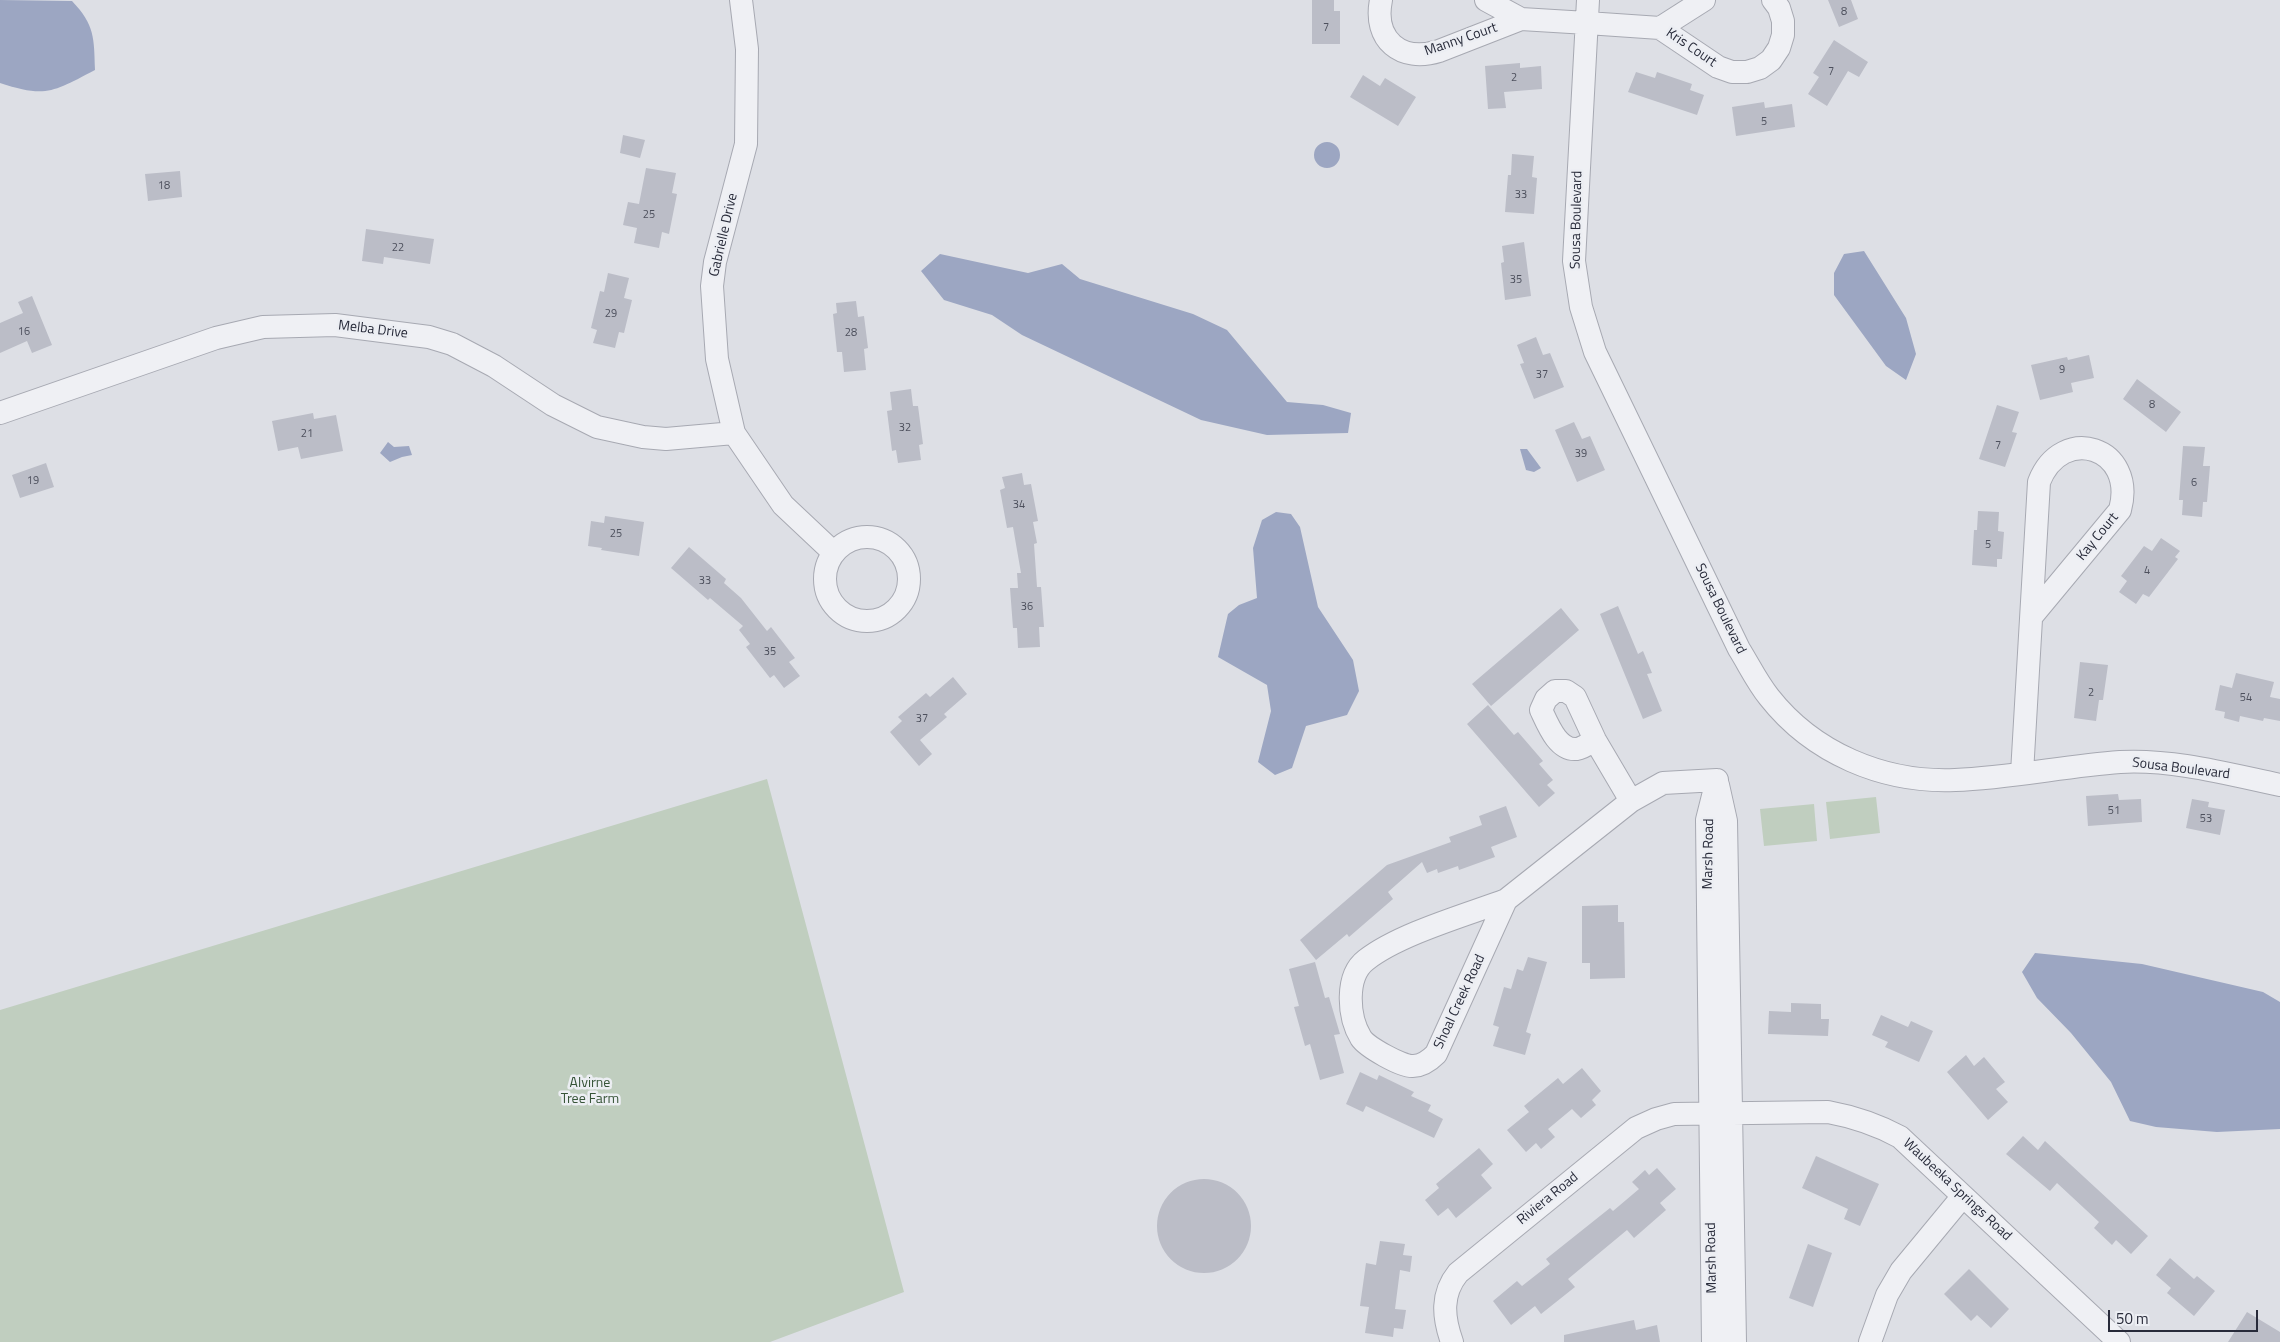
<!DOCTYPE html>
<html>
<head>
<meta charset="utf-8">
<style>
	body { margin:0 }
	#map { position:relative; width:2280px; height:1342px; overflow:hidden; background:#dddfe5; font-family:"Titillium Web",sans-serif }
	canvas { display:block }
	.scale { position:absolute; left:2108px; top:1310px; width:150px; height:22px; box-sizing:border-box; border:2px solid #282b3a; border-top:0; padding-left:6px; font-size:15px; line-height:18px; white-space:nowrap; color:#282b3a; -webkit-text-stroke:4px #eceef3; paint-order:stroke }
</style>
</head>
<body>
<div id="map">
<canvas width="2280" height="1342"></canvas>
<div class="scale">50 m</div>
</div>
<script>
const context = document.querySelector('canvas').getContext('2d');
context.lineJoin = 'round';
function fillPath(path, color) { context.fillStyle = color; context.fill(path, 'evenodd'); }
function strokePath(path, color, width, dash) { context.strokeStyle = color; context.lineWidth = width; context.lineCap = dash ? 'butt' : 'round'; context.setLineDash(dash || []); context.stroke(path); }
function write(font, color, halo, rows, align = 'center') {
  context.font = font + ' "Titillium Web",sans-serif'; context.lineWidth = 5; context.setLineDash([]); context.textBaseline = 'middle'; context.strokeStyle = halo; context.fillStyle = color; for (const [text, x, y, turn = 0] of rows) {
    context.save(); context.translate(x, y); context.rotate((+turn || 0) * Math.PI / 180); context.textAlign = isNaN(turn) ? turn : align; if (halo) context.strokeText(text, 0, 0); context.fillText(text, 0, 0); context.restore();
  }
}
const green = new Path2D(`
	M767 779 904 1292 770 1342H0V1010Z
	M1876 797 1880 833 1830 839 1826 802Z
	M1814 804 1817 841 1764 846 1760 809Z`);
const water = new Path2D(`
	M0 0 72 1C95 25 94 38 95 70 53 92 46 98 0 83Z
	M1314 155a13 13 0 1 1 26 0a13 13 0 1 1-26 0Z
	M1864 251 1906 318 1916 354 1906 380 1886 366 1834 295V273L1844 254Z
	M940 254 1028 273 1062 264 1080 279 1193 314 1227 330 1287 402 1323 405 1351 413 1348 433 1267 435 1201 420 1022 335 992 315 944 300 921 271Z
	M388 442 394 447 409 446 412 455 402 457 390 462 380 453Z
	M1520 449H1527L1541 468 1534 472 1526 470Z
	M1276 512 1291 514 1300 527 1318 607 1353 660 1359 691 1347 715 1306 726 1292 768 1275 775 1258 762 1271 711 1267 685 1218 657 1228 614 1239 605 1257 598 1253 548 1262 520Z
	M2035 953 2142 964 2263 992 2280 1002V1129L2217 1132 2156 1127 2130 1121 2111 1082 2071 1033 2037 998 2022 972Z`);
const building = new Path2D(`
	M1312 0H1334V11H1340V44H1312Z
	M1828 0H1851L1858 19 1839 27Z
	M1834 40 1868 62 1859 77 1848 71 1827 106 1808 94 1819 77 1813 73Z
	M1520 63V68L1541 66 1542 89 1504 92 1506 108 1488 109 1485 66Z
	M1636 72 1655 78 1657 72 1692 84 1690 90 1704 95 1697 115 1628 92Z
	M1363 75 1380 86 1385 78 1416 97 1398 126 1350 97Z
	M1764 102 1765 108 1792 104 1795 127 1736 136 1732 107Z
	M623 135 645 140 640 158 620 153Z
	M1512 154 1534 156 1532 177 1537 178 1534 214 1505 212 1508 175H1511Z
	M646 168 676 173 672 193 677 194 669 234 662 232 659 248 634 243 637 228 623 225 628 202 639 204Z
	M180 171 182 197 148 201 145 174Z
	M366 229 434 239 430 264 384 257 383 264 362 261Z
	M1524 242 1531 296 1505 300 1501 263 1504 262 1502 246Z
	M608 273 629 278 624 298 632 300 624 333 619 332 615 348 593 343 597 330 591 328 600 291 604 292Z
	M32 296 52 345 32 353 27 341 0 353V323L23 313 18 302Z
	M856 301 858 317 864 316 868 348 864 349 866 370 844 372 842 352H837L833 314 837 313 836 303Z
	M1536 337 1543 355 1550 353 1564 387 1534 399 1520 364 1524 363 1517 345Z
	M2089 355 2094 378 2071 383 2073 392 2040 400 2031 365 2067 357 2068 360Z
	M2137 379 2181 412 2166 432 2123 399Z
	M911 389 913 406H918L923 444 919 445 921 460 898 463 896 450 892 451 887 411 892 410 890 392Z
	M1997 405 2019 412 2012 432 2017 433 2005 467 1979 459Z
	M313 413 314 419 336 415 343 451 301 459 298 447 278 451 272 421Z
	M1574 422 1582 439 1590 436 1605 470 1577 482 1555 430Z
	M2183 446 2205 447 2203 466H2210L2207 502H2203L2202 517 2182 515 2183 500H2179Z
	M46 463 54 487 20 498 12 475Z
	M1022 473 1024 485 1031 484 1038 521 1033 522 1037 543 1034 544 1037 587H1041L1044 627H1039L1040 647 1018 648 1017 628H1013L1010 588H1018L1017 573H1021L1013 527 1007 528 1000 490 1005 488 1002 477Z
	M1978 511 1999 512 1998 531 2004 532 2002 559H1997V567L1972 565 1974 530H1977Z
	M605 516 644 522 639 556 601 550 602 548 588 546 591 521 604 523Z
	M2161 538 2180 551 2175 557 2178 559 2149 597 2143 594 2136 604 2119 592 2127 581 2121 576 2144 546 2152 551Z
	M689 547 726 579 724 583 741 598 767 631 771 627 795 658 789 662 800 676 784 688 774 675 770 678 746 647 750 644 739 630 743 626 710 598 708 600 671 568Z
	M1618 606 1638 654 1643 651 1652 673 1647 674 1662 711 1643 719 1600 614Z
	M1561 608 1579 630 1491 706 1472 684Z
	M2080 662 2108 665 2103 700H2099L2096 721 2074 718Z
	M2236 673 2274 682 2270 697 2280 699V721L2264 718 2263 721 2240 716 2239 722 2224 718 2225 712 2215 710 2220 685 2232 688Z
	M953 677 967 694 944 714 947 717 920 740 932 754 919 766 890 732 902 721 898 717 926 693 930 697Z
	M1488 705 1514 735 1518 732 1543 761 1539 764 1553 780 1547 785 1555 793 1539 807 1467 724Z
	M2118 794 2119 800 2141 799 2142 822 2088 826 2086 796Z
	M2192 799 2209 802 2208 807 2225 810 2220 835 2186 828Z
	M1506 806 1517 837 1491 847 1495 857 1459 870 1458 866 1438 873 1437 869 1427 873 1422 862 1388 892 1393 899 1349 937 1347 934 1316 960 1300 940 1387 865 1451 842 1449 837 1482 825 1479 816Z
	M1618 905V922H1624L1625 978 1590 979V963H1582V906Z
	M1528 957 1547 962 1526 1032 1531 1034 1525 1055 1493 1046 1499 1027 1493 1025 1504 987 1511 989 1517 969 1523 971Z
	M1315 962 1325 998 1329 997 1340 1034 1334 1035 1344 1073 1320 1080 1310 1044 1305 1046 1294 1007 1299 1006 1289 969Z
	M1791 1003 1821 1004V1019H1829L1828 1036 1768 1034 1769 1011 1791 1012Z
	M1881 1015 1908 1027 1911 1021 1933 1031 1919 1062 1885 1047 1888 1042 1872 1035Z
	M1966 1055 1974 1066 1984 1057 2005 1082 1996 1089 2008 1102 1988 1120 1947 1072Z
	M1582 1068 1601 1091 1592 1100 1596 1105 1581 1118 1572 1109 1548 1129 1555 1137 1541 1149 1536 1143 1526 1152 1507 1130 1529 1112 1524 1106 1558 1078 1563 1084Z
	M1360 1072 1377 1080 1379 1075 1414 1092 1411 1096 1431 1105 1428 1111 1443 1119 1434 1138 1366 1106 1363 1112 1346 1104Z
	M2023 1136 2038 1150 2045 1141 2148 1236 2131 1254 2116 1240 2112 1245 2094 1228 2099 1222 2057 1183 2050 1191 2006 1154Z
	M1479 1148 1493 1164 1481 1175 1492 1188 1456 1218 1448 1208 1438 1216 1425 1200 1439 1188 1436 1184Z
	M1816 1156 1879 1184 1860 1226 1844 1219 1848 1209 1802 1188Z
	M1657 1168 1676 1189 1660 1203 1666 1210 1634 1238 1627 1230 1568 1279 1575 1287 1541 1314 1535 1306 1511 1325 1493 1301 1517 1281 1522 1286 1550 1264 1546 1259 1610 1208 1613 1211 1639 1189 1632 1182 1645 1170 1649 1175Z
	M1157 1226a47 47 0 1 1 94 0a47 47 0 1 1-94 0Z
	M1380 1241 1405 1244 1403 1255 1412 1256 1410 1272 1400 1270 1395 1309 1406 1310 1403 1329 1394 1328 1393 1337 1365 1333 1369 1307 1360 1306 1366 1263 1376 1265Z
	M1808 1244 1832 1253 1813 1307 1789 1298Z
	M2170 1258 2194 1279 2197 1276 2215 1291 2194 1316 2167 1293 2171 1288 2156 1275Z
	M1969 1269 2009 1309 1991 1328 1977 1315 1971 1321 1944 1294Z
	M2247 1312 2280 1332V1342H2228Z
	M1634 1320 1636 1330 1657 1325 1660 1342H1564V1335Z`);
const minor = new Path2D(`
	M741 0 747 49 746 144 715 262 712 286 717 359 734 433 783 505 834 553
	M1381 0C1373 40 1401 63 1439 51L1521 19 1587 23 1660 28 1718 67 1732 72H1747L1760 68 1771 60 1779 48 1783 35V21L1779 8 1773 0
	M1486 0 1521 19
	M1588 0 1574 261 1581 307 1595 352 1739 649C1749 665 1757 682 1769 697 1813 753 1883 783 1955 780 2010 778 2065 766 2120 762 2173 759 2228 774 2280 785
	M1660 28 1704 0
	M0 413 216 338 263 327 335 325 429 337 452 344 494 366 553 405 597 427 643 437 666 439 734 433
	M825 579a42 42 0 1 1 84 0a42 42 0 1 1-84 0Z
	M1595 740C1590 743 1583 748 1577 749 1558 751 1548 725 1541 710L1546 699 1555 691H1566L1575 697 1595 740 1631 801
	M2022 773 2039 482C2062 423 2137 447 2120 510L2032 616
	M1718 785 1726 821 1735 1342
	M1506 900C1466 915 1399 934 1366 960 1345 976 1348 1017 1361 1038 1367 1047 1402 1067 1413 1066 1423 1066 1430 1060 1436 1054L1506 900 1631 801 1663 783 1717 780
	M1452 1342C1443 1317 1441 1294 1458 1273L1636 1128 1656 1119 1674 1114 1828 1112C1855 1117 1876 1124 1900 1137L2119 1342
	M1713 1342 1707 820 1717 780
	M1870 1342 1887 1295 1901 1271 1963 1196`);
const numberNames = [
	["8",1844,12],
	["7",1326,28],
	["7",1831,72],
	["2",1514,78],
	["5",1764,122],
	["18",164,186],
	["33",1521,195],
	["25",649,215],
	["22",398,248],
	["35",1516,280],
	["29",611,314],
	["16",24,332],
	["28",851,333],
	["9",2062,370],
	["37",1542,375],
	["8",2152,405],
	["32",905,428],
	["21",307,434],
	["7",1998,446],
	["39",1581,454],
	["19",33,481],
	["6",2194,483],
	["34",1019,505],
	["25",616,534],
	["5",1988,545],
	["4",2147,571],
	["33",705,581],
	["36",1027,607],
	["35",770,652],
	["2",2091,693],
	["54",2246,698],
	["37",922,719],
	["51",2114,811],
	["53",2206,819]
];
const streetNames = [
	["Manny Court",1461,40,-19],
	["Kris Court",1691,48,34],
	["Sousa Boulevard",1577,220,-89],
	["Gabrielle Drive",724,235,-77],
	["Melba Drive",373,330,7],
	["Kay Court",2098,537,-51],
	["Sousa Boulevard",1720,609,64],
	["Sousa Boulevard",2181,769,7],
	["Marsh Road",1709,854,-89],
	["Shoal Creek Road",1460,1002,-65],
	["Waubeeka Springs Road",1957,1190,43],
	["Riviera Road",1548,1199,-39],
	["Marsh Road",1712,1258,-91]
];
const parkNames = [
	["Alvirne",590,1084],
	["Tree Farm",590,1100]
];
fillPath(green, '#c0cebf');
fillPath(water, '#9ca6c2');
fillPath(building, '#bbbdc7');
strokePath(minor, '#a7a9b2', 24);
strokePath(minor, '#eff0f4', 22);
write('11px', '#4d505d', null, numberNames);
write('14px', '#282b3a', '#eceef3', streetNames);
write('14px', '#375438', '#eceef3', parkNames);
</script>
</body>
</html>
